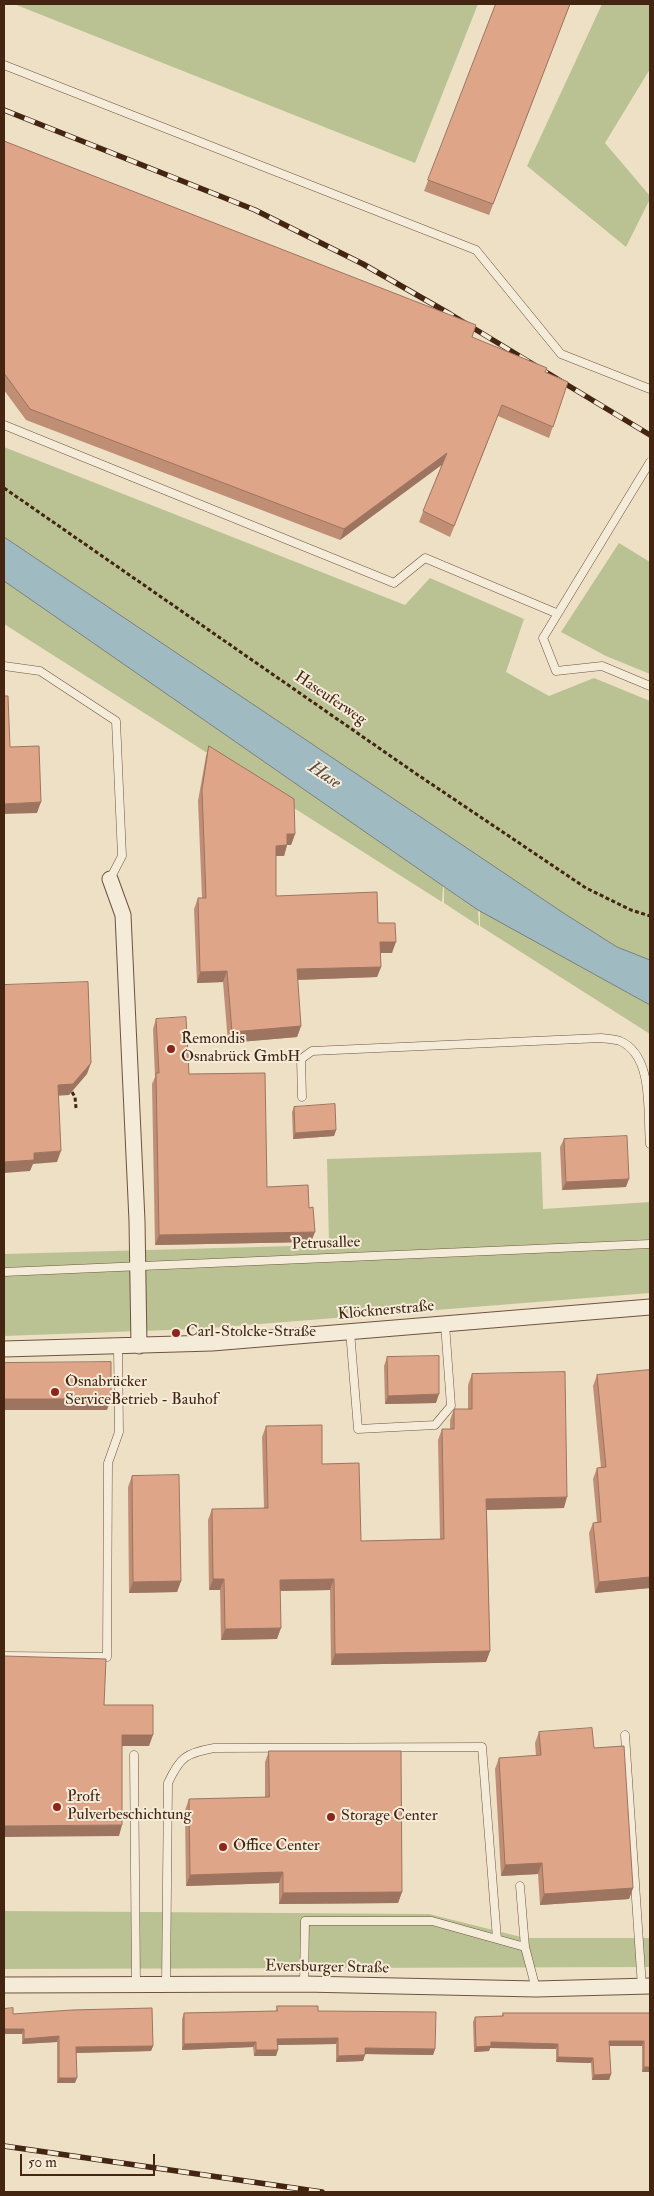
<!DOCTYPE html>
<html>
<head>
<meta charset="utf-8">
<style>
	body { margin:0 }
	#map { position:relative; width:654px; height:2196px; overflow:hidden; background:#eee0c5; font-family:"IM FELL Double Pica",serif }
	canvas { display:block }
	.frame { position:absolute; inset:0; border:5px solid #432512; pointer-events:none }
	.scale { position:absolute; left:20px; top:2154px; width:135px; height:22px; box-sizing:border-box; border:2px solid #432512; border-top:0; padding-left:6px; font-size:15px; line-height:18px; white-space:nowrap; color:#432512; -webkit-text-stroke:4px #f4ebd9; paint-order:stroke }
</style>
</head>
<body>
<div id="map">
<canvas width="654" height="2196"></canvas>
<div class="frame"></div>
<div class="scale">50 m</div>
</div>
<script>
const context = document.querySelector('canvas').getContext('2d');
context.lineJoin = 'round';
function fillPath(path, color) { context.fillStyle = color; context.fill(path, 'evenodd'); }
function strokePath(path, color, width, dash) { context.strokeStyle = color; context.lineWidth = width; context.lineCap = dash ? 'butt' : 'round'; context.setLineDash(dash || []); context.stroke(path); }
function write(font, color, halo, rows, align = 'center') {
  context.font = font + ' "IM FELL Double Pica",serif'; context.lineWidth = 4; context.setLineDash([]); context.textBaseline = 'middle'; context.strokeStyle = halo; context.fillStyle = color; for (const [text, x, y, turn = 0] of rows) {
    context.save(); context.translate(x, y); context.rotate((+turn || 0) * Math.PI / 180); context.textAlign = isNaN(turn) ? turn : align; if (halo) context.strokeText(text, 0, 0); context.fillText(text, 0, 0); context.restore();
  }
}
const green = new Path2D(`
	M14 4H478L415 163Z
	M602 4H650V69L605 143 650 196V199L626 247 527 166Z
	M4 447 405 605 430 578 524 619 506 672 549 696 594 678 650 701V960L617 947 565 914 4 537Z
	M619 543 650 562V674L606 656 561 632Z
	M4 581 443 886 442 902 4 624Z
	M444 887 478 910 479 926 444 903Z
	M480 910 650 1005V1034L480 926Z
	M541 1152 543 1209 650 1202V1293L197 1329 4 1336V1254L329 1245 327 1159Z
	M4 1911 429 1914 525 1938H650V1967L4 1969Z`);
const water = new Path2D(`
	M4 537 565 914 617 947 650 960V1005L478 910 443 886 4 581Z`);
const path = new Path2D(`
	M4 488 415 773 586 888 631 910 650 916
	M72 1092 75 1097 76 1108`);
const lane = new Path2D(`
	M4 65 476 250 561 354 650 389
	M4 425 394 583 425 558 556 613
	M650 462 543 638 556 671 602 666 650 686
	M4 666 40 671 116 721 122 856 110 879
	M302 1097 301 1059 312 1051 601 1038C607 1039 614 1039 620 1041 654 1056 647 1111 650 1144
	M4 1272 650 1244
	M350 1331 358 1429 435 1425 451 1406 445 1324
	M4 1656 107 1657 108 1463 119 1432 118 1346
	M625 1735 642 1987
	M134 1755 136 1985
	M520 1886 525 1947 536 1989
	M304 1984 305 1921H432L525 1947
	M166 1985 168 1783C180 1757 186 1753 214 1748L482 1747 497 1939`);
const street = new Path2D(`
	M110 879 123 915 137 1221 139 1346
	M4 1349 212 1343 650 1307
	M4 1985 304 1984 536 1989 650 1986`);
const rail = new Path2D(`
	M4 110 255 210 363 264 450 314 650 435
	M4 2146 322 2192`);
const wall = new Path2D(`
	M496 4H570L489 215 424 191Z
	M4 141 472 337 545 372 568 382 549 438 498 416 450 537 419 522 442 464 340 540 26 420 4 390Z
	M209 746 295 834 291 845H287L284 856H276V896L378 923 392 953H380L381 967 377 977 297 980 301 1026 297 1037 228 1043 223 982 197 983 194 909 198 898H202L198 801 206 756Z
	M156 1019 189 1074 267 1187 309 1208 311 1242 155 1245 152 1084 155 1077 153 1029Z
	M294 1107 336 1130 334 1136 293 1139 292 1112Z
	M564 1139 626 1187 562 1190 560 1147Z
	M387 1357 436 1403 385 1404 384 1366Z
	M650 1370V1588L595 1593 589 1533 593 1523 597 1522 593 1479 597 1468H601L593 1386 597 1375Z
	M472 1374 564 1508 487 1510 490 1651 486 1662 331 1665 330 1590 280 1591 277 1639 221 1640 220 1590H209L208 1520 212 1509 264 1508 262 1437 266 1426 322 1464 361 1541 440 1539 438 1440 442 1429H450V1420L454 1409H468V1385Z
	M132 1476 181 1581 177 1592 129 1593 128 1487Z
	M539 1732 633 1888 629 1899 540 1905 538 1874 501 1876 495 1769 499 1758 536 1756 535 1743Z
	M269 1751 402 1892 398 1903 279 1904V1883L186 1886 185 1810 189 1799 265 1798V1762Z
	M277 2006 318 2011 435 2049 433 2055 365 2054 363 2061 336 2062V2044L278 2045 276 2056H254L253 2047 182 2050V2019L184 2013 276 2011Z
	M4 2009 13 2014 153 2046 151 2051 76 2053 75 2083H57V2042L22 2044V2034H4Z
	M503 2013H650V2072H642V2046H609L611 2074 609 2080H592L591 2063 556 2062V2049L490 2048 489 2051 474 2052 473 2022 475 2017 502 2016Z`);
const shadedWall = new Path2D(`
	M447 453 443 464 340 540 344 529Z
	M41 802 37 813 4 814V804Z
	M287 834H295L291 845H284Z
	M287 845 284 856H272L276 846Z
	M380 942H396L392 953H376Z
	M381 967 377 977 293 980 297 969Z
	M227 971 223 982 197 983 200 972Z
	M301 1026 297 1037 228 1043 232 1032Z
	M91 1063 87 1074 69 1095 54 1096 58 1085Z
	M336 1130 334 1136 293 1139 295 1133Z
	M61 1151 57 1162 33 1164 30 1171 4 1173V1162L34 1153Z
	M629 1179 626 1187 562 1190 566 1182Z
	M315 1232 311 1242 155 1245 159 1235Z
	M439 1394 436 1403 385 1404 388 1396Z
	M4 1399H111L107 1410H4Z
	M567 1497 564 1508 483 1510 486 1499Z
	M650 1577V1588L595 1593 599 1582Z
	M213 1579H224L220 1590H209Z
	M334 1579 330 1590 276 1591 280 1580Z
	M181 1581 177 1592 129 1593 133 1582Z
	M281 1628 277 1639 221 1640 225 1629Z
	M490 1651 486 1662 331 1665 335 1654Z
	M122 1735H153L149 1746H118Z
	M122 1825 119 1836 4 1837V1826Z
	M542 1863 538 1874 501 1876 505 1865Z
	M283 1872 279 1883 186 1886 190 1875Z
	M633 1888 629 1899 540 1905 544 1894Z
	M402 1892 398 1903 279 1904 283 1893Z
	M4 2029H24L22 2034H4Z
	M59 2036 57 2042 22 2044 24 2039Z
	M338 2038 336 2044 275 2045 277 2039Z
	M609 2041H644L642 2046H607Z
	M256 2042 253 2047 182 2050 184 2044Z
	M491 2042 558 2044 556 2049 490 2048 489 2051 474 2052 476 2047Z
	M153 2046 151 2051 74 2053 76 2047Z
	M365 2048 435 2049 433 2055 363 2054Z
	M256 2050H278L276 2056H254Z
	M365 2055 363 2061 336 2062 338 2056Z
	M558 2057 593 2058 591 2063 556 2062Z
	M644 2067H650V2072H642Z
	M611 2074 609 2080H592L594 2075Z
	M59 2078H77L75 2083H57Z`);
const building = new Path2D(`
	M496 4H570L493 204 428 180Z
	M4 141 476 325 472 337 547 368 545 372 568 382 553 427 502 405 454 526 423 511 447 453 344 529 30 409 4 373Z
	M4 696H8L10 747 39 746 41 802 4 804Z
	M209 746 294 799 295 834H287V845L276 846V896L377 892 378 923H395L396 942H380L381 967 297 969 301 1026 232 1032 227 971 200 972 198 898H206L202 790Z
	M88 982 91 1063 73 1084 58 1085 61 1151 34 1153V1160L4 1162V985Z
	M186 1017 189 1074 265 1073 267 1187 308 1185 309 1208 313 1207 315 1232 159 1235 156 1073H159L156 1019Z
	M335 1104 336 1130 295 1133 294 1107Z
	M627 1136 629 1179 566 1182 564 1139Z
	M439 1356V1394L388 1396 387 1357Z
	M111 1362V1399H4V1363Z
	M650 1370V1577L599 1582 593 1523 601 1522 597 1468 606 1467 597 1375Z
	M565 1372 567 1497 486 1499 490 1651 335 1654 334 1579 280 1580 281 1628 225 1629 224 1579H213L212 1509 268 1508 266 1426 322 1425V1464L359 1463 361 1541 444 1539 442 1429H454V1409H472V1374Z
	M179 1475 181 1581 133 1582 132 1476Z
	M4 1656 106 1659 104 1705H153V1735H122V1825L4 1826Z
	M592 1728 594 1748 624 1746 633 1888 544 1894 542 1863 505 1865 499 1758 541 1755 539 1732Z
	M269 1751H401L402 1892 283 1893V1872L190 1875 189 1799 269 1797Z
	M277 2006H318V2011L436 2012 435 2049 365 2048V2055L338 2056V2038L277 2039 278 2050H256V2042L184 2044V2013L277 2011Z
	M13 2008V2014L72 2010 152 2008 153 2046 76 2047 77 2078H59V2036L24 2039V2029H4V2009Z
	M503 2013H650V2067H644V2041H609L611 2074 594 2075 593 2058 558 2057V2044L491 2042V2046L476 2047 475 2017 503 2016Z`);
const markers = [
	[171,1049,5,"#8f2418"],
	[176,1333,5,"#8f2418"],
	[55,1392,5,"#8f2418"],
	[57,1807,5,"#8f2418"],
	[331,1817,5,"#8f2418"],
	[223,1847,5,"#8f2418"]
];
const streetNames = [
	["Haseuferweg",330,699,34],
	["Petrusallee",326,1244,-2],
	["Klöcknerstraße",386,1311,-5],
	["Eversburger Straße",327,1968,1]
];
const poiNames = [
	["Remondis",181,1040],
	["Osnabrück GmbH",181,1058],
	["Carl-Stolcke-Straße",186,1333],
	["Osnabrücker",65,1383],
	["ServiceBetrieb - Bauhof",65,1401],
	["Proft",67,1798],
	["Pulverbeschichtung",67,1816],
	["Storage Center",341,1817],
	["Office Center",233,1847]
];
const waterNames = [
	["Hase",324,776,34]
];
fillPath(green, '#bac294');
fillPath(water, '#9fbac0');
strokePath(water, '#7a7e7a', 1);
strokePath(lane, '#6e543f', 9);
strokePath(street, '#6e543f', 17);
strokePath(path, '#432512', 3, [4, 2.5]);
strokePath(lane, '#f4ebd9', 8);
strokePath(street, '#f4ebd9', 15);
strokePath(rail, '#432512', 5.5);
strokePath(rail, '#f4ebd9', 4, [11]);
fillPath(wall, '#c08e75');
fillPath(shadedWall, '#9c745f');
fillPath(building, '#dfa588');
strokePath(building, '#9c745f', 1);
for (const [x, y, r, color] of markers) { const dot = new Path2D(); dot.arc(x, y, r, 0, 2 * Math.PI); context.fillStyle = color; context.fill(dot); strokePath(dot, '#f4ebd9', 2); }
write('16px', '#432512', '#f4ebd9', streetNames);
write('16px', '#432512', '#f4ebd9', poiNames, 'left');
write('italic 18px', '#5a4a3e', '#f4ebd9', waterNames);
</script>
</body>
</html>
